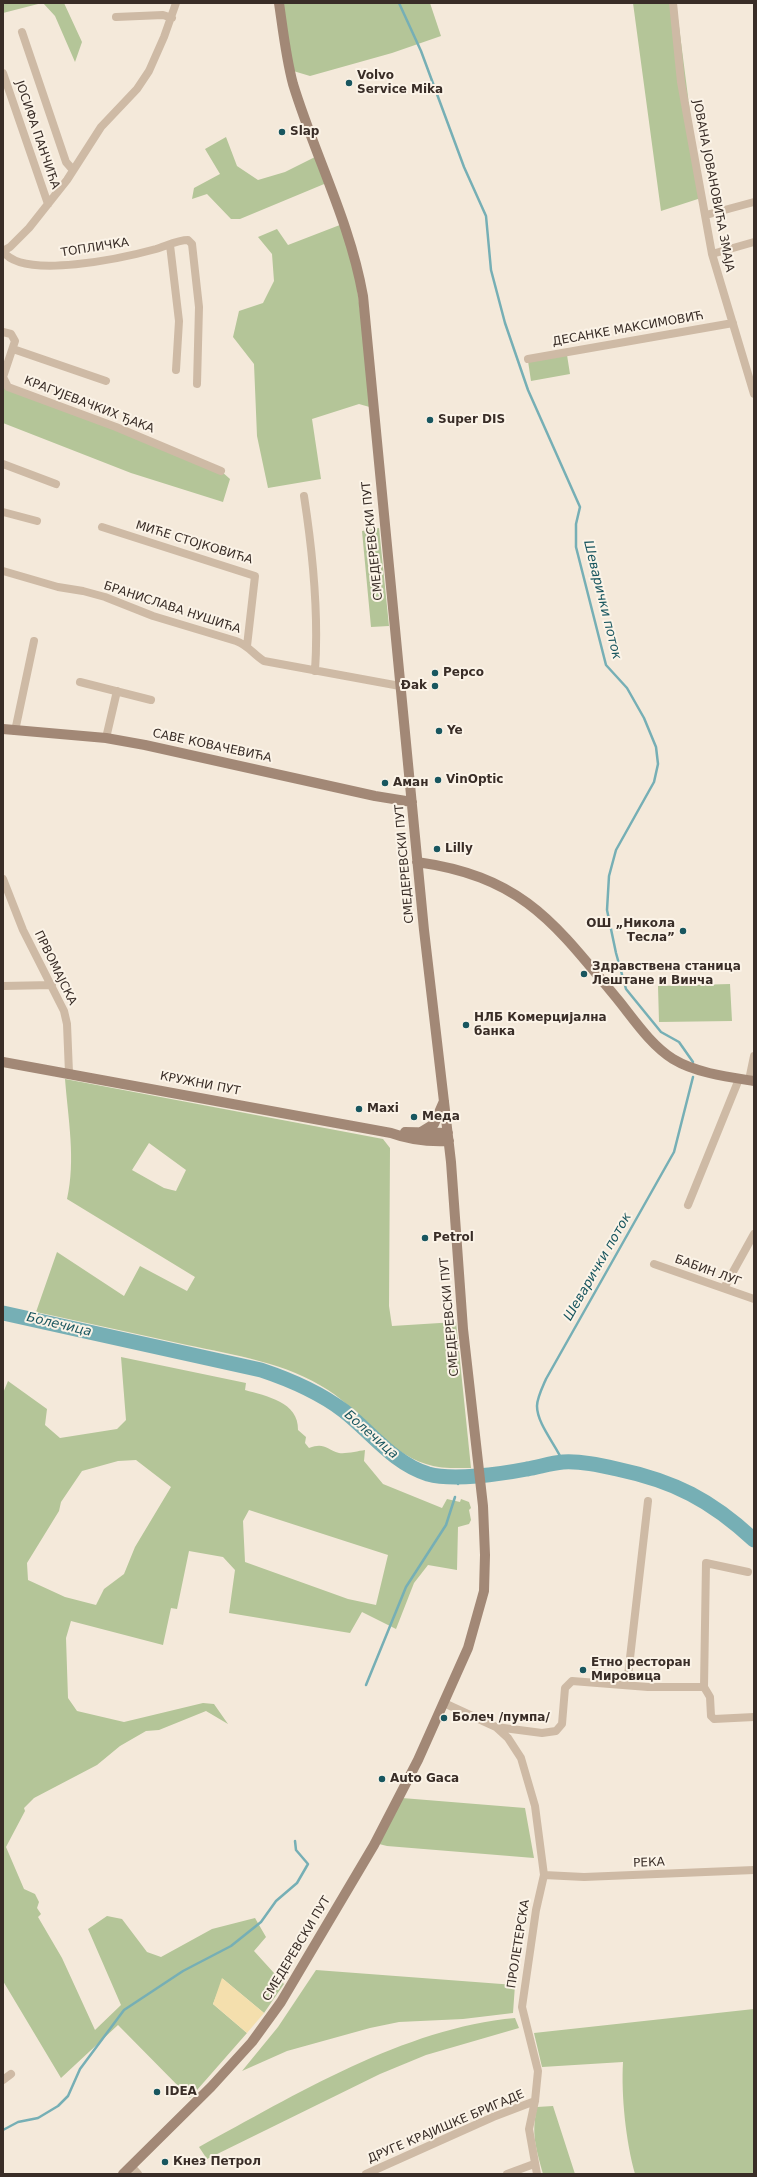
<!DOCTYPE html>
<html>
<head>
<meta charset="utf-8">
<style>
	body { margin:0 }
	#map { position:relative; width:757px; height:2177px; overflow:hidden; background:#f4e9da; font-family:"DejaVu Sans",sans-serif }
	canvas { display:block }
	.frame { position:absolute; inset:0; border:4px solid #392d27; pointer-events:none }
</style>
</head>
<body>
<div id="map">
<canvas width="757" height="2177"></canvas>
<div class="frame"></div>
</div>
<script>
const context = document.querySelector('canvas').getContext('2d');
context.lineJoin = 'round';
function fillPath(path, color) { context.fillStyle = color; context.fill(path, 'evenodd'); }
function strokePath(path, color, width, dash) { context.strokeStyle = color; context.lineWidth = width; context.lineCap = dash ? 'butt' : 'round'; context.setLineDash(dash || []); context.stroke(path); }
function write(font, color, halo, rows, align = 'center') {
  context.font = font + ' "DejaVu Sans",sans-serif'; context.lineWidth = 4; context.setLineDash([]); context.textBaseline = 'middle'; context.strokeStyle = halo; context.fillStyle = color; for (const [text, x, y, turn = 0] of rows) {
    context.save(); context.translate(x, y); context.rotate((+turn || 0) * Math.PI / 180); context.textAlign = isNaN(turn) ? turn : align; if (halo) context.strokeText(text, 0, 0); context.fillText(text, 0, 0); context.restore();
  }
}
const green = new Path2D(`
	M3 3H42L3 13Z
	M43 3H64L82 42 75 62 55 16Z
	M279 3H430L441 36 392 53 310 76 290 70Z
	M633 3H676L701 198 661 211Z
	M226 137 237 166 258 180 285 172 319 155 329 182 240 219H231L207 194 192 199 194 188 220 174 205 149Z
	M345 223 351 243 373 408 359 404 312 419 321 479 268 488 257 436 254 364 233 337 239 311 263 303 274 281 272 254 258 237 277 229 288 245Z
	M567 355 570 374 531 381 528 361Z
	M8 387 221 471 230 479 223 502 131 473 3 423V388Z
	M379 528 389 626 371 627 362 531Z
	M730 984 732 1021 659 1022 658 986Z
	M65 1079 383 1139 390 1148 389 1306 392 1326 456 1322 471 1468C456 1468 441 1469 426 1464 387 1452 362 1412 328 1390 287 1363 235 1355 187 1345 137 1334 87 1323 36 1312L57 1252 124 1296 140 1266 187 1291 195 1277 67 1199C76 1160 68 1118 65 1079ZM149 1143 186 1170 176 1191 164 1188 132 1170Z
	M121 1357 246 1383 245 1390C266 1396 299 1402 298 1430L306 1437 305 1443 309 1448C324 1442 326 1449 339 1453 346 1454 358 1451 365 1450L364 1461 383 1484 442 1508 447 1499 460 1502 461 1499 469 1502 471 1508 469 1510 471 1520 469 1524 458 1527 457 1570 428 1565 414 1583 396 1629 362 1612 350 1633 229 1613 235 1570 223 1557 189 1551 177 1609 171 1608 163 1645 71 1621 66 1638 68 1698 77 1711 124 1722 203 1703 214 1704 228 1724 206 1711 159 1730 146 1731 120 1746 97 1765 34 1798 24 1808 25 1811 6 1847 24 1889 35 1894 39 1902 37 1908 41 1914 38 1917 62 1958 95 2030 121 2005 88 1929 107 1916 122 1919 147 1952 161 1957 212 1929 255 1918 266 1937 254 1951 284 1984 264 2013 223 1979 213 2004 247 2033 190 2098 118 2025 61 2078 3 1981V1393L8 1381 47 1409 45 1425 60 1438 117 1429 126 1420ZM136 1460 171 1487 135 1547 124 1574 104 1589 96 1605 65 1597 28 1580 27 1563 59 1511 61 1502 82 1471 118 1461ZM249 1510 388 1555 376 1605 348 1599 245 1562 243 1521Z
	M402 1798 525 1808 534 1858 387 1846 379 1844Z
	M316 1970 515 1985 513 2013 463 2019 399 2022 370 2028 287 2051 242 2071 278 2027Z
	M754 2009V2174H635C626 2142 621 2096 623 2062L542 2067 534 2033Z
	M515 2018 519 2028 426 2055 380 2074 207 2159 199 2147C295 2095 404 2028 515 2018Z
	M553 2106 575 2174H543C536 2147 531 2135 537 2107Z`);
const sand = new Path2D(`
	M222 1978 264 2013 247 2033 213 2004Z`);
const stream = new Path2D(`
	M399 3 421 51 464 167 486 216 491 270 505 323 528 390 580 507 576 524V547L606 665 627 688 644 718 656 747 658 764 654 782 616 850 609 876 607 910 616 953 626 989 661 1032 679 1042 693 1062
	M563 1462C556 1445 537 1424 537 1406 537 1398 543 1386 546 1379L674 1152 693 1077
	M458 1484 459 1477
	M366 1685 406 1587 446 1525 455 1497
	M3 2130 18 2122 38 2118 58 2106 68 2096 80 2069 124 2010 183 1971 231 1946 261 1922 276 1901 297 1883 308 1864 296 1850 295 1841`);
const river = new Path2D(`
	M3 1313 261 1370C291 1380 319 1392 344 1411 372 1433 393 1463 428 1474 453 1481 501 1474 527 1469 539 1467 551 1463 563 1462 581 1461 599 1465 617 1469 674 1481 711 1500 754 1540`);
const street = new Path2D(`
	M673 3 681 82 712 254 754 394
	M116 17 163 15 172 18
	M22 32 66 162 73 170
	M3 73 48 204
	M706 215 754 202
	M170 245 179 321 176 370
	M3 251C22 281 127 257 156 249 166 246 178 240 188 240L192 244 199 307 197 384
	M3 251 10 247 29 228 67 180 101 127 137 89 149 71 164 37 176 3
	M712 254 754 242
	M3 332 11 334 15 341 3 377 8 387 116 427 221 471
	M13 349 106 381
	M528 359 733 323
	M3 464 56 484
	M304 496C313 554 319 612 315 671
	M3 512 37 521
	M102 527 255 576 247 646
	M3 571 58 587 83 591 105 597 153 616 236 641C248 645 254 655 264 661L400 686
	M80 682 151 700
	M15 731 34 641
	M106 738 117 691
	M3 879 23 930 64 1011 67 1024 69 1073
	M3 986 52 985
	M749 1080 754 1056
	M688 1205 739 1079
	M654 1264 754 1299
	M724 1288 754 1234
	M627 1684 648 1501
	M704 1687 706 1563 748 1572
	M444 1703 496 1727 508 1738 521 1758 535 1806 544 1875 536 1910 522 2007 538 2071 535 2101 529 2129 537 2174
	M496 1727 542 1733 556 1731 562 1724 565 1688 572 1681 648 1687H704L710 1697 711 1716 714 1719 754 1717
	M544 1875 584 1877 754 1870
	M3 2080 11 2074
	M131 2166 138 2174
	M366 2174 493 2117 535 2101
	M507 2174 534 2164`);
const secondary = new Path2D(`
	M3 729 106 738 145 745 375 796 412 802
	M417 862C524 877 555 924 619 1001 635 1021 651 1045 673 1059 696 1073 728 1077 754 1081
	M3 1062 391 1133C410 1140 429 1142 449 1141
	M405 1132 448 1133
	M421 1132 434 1124 444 1101
	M123 2174 211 2087 252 2042 281 2002 374 1845 418 1760 468 1648 484 1591 485 1555 483 1506 463 1329 451 1162 424 930 363 296C350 222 315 156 293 84 286 58 283 30 279 3`);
const markers = [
	[349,83,4,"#18565f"],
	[282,132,4,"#18565f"],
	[430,420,4,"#18565f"],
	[435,673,4,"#18565f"],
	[435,686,4,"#18565f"],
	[439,731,4,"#18565f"],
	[438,780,4,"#18565f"],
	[385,783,4,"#18565f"],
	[437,849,4,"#18565f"],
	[683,931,4,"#18565f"],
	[584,974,4,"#18565f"],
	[466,1025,4,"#18565f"],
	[359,1109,4,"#18565f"],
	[414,1117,4,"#18565f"],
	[425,1238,4,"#18565f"],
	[583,1670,4,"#18565f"],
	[444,1718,4,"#18565f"],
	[382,1779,4,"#18565f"],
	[157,2092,4,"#18565f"],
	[165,2162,4,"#18565f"]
];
const poiNames = [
	["Volvo",357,76],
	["Service Mika",357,90],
	["Slap",290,132],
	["Super DIS",438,420],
	["Pepco",443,673],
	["Đak",427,686,"right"],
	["Ye",447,731],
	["VinOptic",446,780],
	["Аман",393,783],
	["Lilly",445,849],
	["ОШ „Никола",675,924,"right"],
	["Тесла”",675,938,"right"],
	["Здравствена станица",592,967],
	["Лештане и Винча",592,981],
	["НЛБ Комерцијална",474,1018],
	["банка",474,1032],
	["Maxi",367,1109],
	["Меда",422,1117],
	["Petrol",433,1238],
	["Етно ресторан",591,1663],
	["Мировица",591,1677],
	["Болеч /пумпа/",452,1718],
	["Auto Gaca",390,1779],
	["IDEA",165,2092],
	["Кнез Петрол",173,2162]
];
const streetNames = [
	["ЈОСИФА ПАНЧИЋА",37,135,71],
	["ЈОВАНА ЈОВАНОВИЋА ЗМАЈА",713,186,79],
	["ТОПЛИЧКА",95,248,-9],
	["ДЕСАНКЕ МАКСИМОВИЋ",628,329,-10],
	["КРАГУЈЕВАЧКИХ ЂАКА",89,405,21],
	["СМЕДЕРЕВСКИ ПУТ",373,541,-96],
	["МИЋЕ СТОЈКОВИЋА",194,543,17],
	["БРАНИСЛАВА НУШИЋА",172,608,18],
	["САВЕ КОВАЧЕВИЋА",212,746,12],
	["СМЕДЕРЕВСКИ ПУТ",405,864,-95],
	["ПРВОМАЈСКА",55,968,64],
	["КРУЖНИ ПУТ",200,1084,11],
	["БАБИН ЛУГ",708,1271,20],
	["СМЕДЕРЕВСКИ ПУТ",450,1317,-95],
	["РЕКА",649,1863,-2],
	["ПРОЛЕТЕРСКА",519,1944,-81],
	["СМЕДЕРЕВСКИ ПУТ",297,1949,-59],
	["ДРУГЕ КРАЈИШКЕ БРИГАДЕ",446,2127,-23]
];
const waterNames = [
	["Шеварички поток",602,600,76],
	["Шеварички поток",598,1267,-60],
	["Болечица",59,1325,13],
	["Болечица",371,1435,41]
];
fillPath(green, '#b4c598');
fillPath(sand, '#f4dfad');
strokePath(stream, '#76afb5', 2.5);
strokePath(river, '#76afb5', 15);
strokePath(street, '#cebaa5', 8);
strokePath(secondary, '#a28876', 10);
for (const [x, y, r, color] of markers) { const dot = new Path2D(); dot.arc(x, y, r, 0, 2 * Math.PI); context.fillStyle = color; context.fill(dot); strokePath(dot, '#fbf3e7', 1.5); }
write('bold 12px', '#392d27', '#fbf3e7', poiNames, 'left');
write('12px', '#392d27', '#fbf3e7', streetNames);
write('italic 13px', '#18565f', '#fbf3e7', waterNames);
</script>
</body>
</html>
